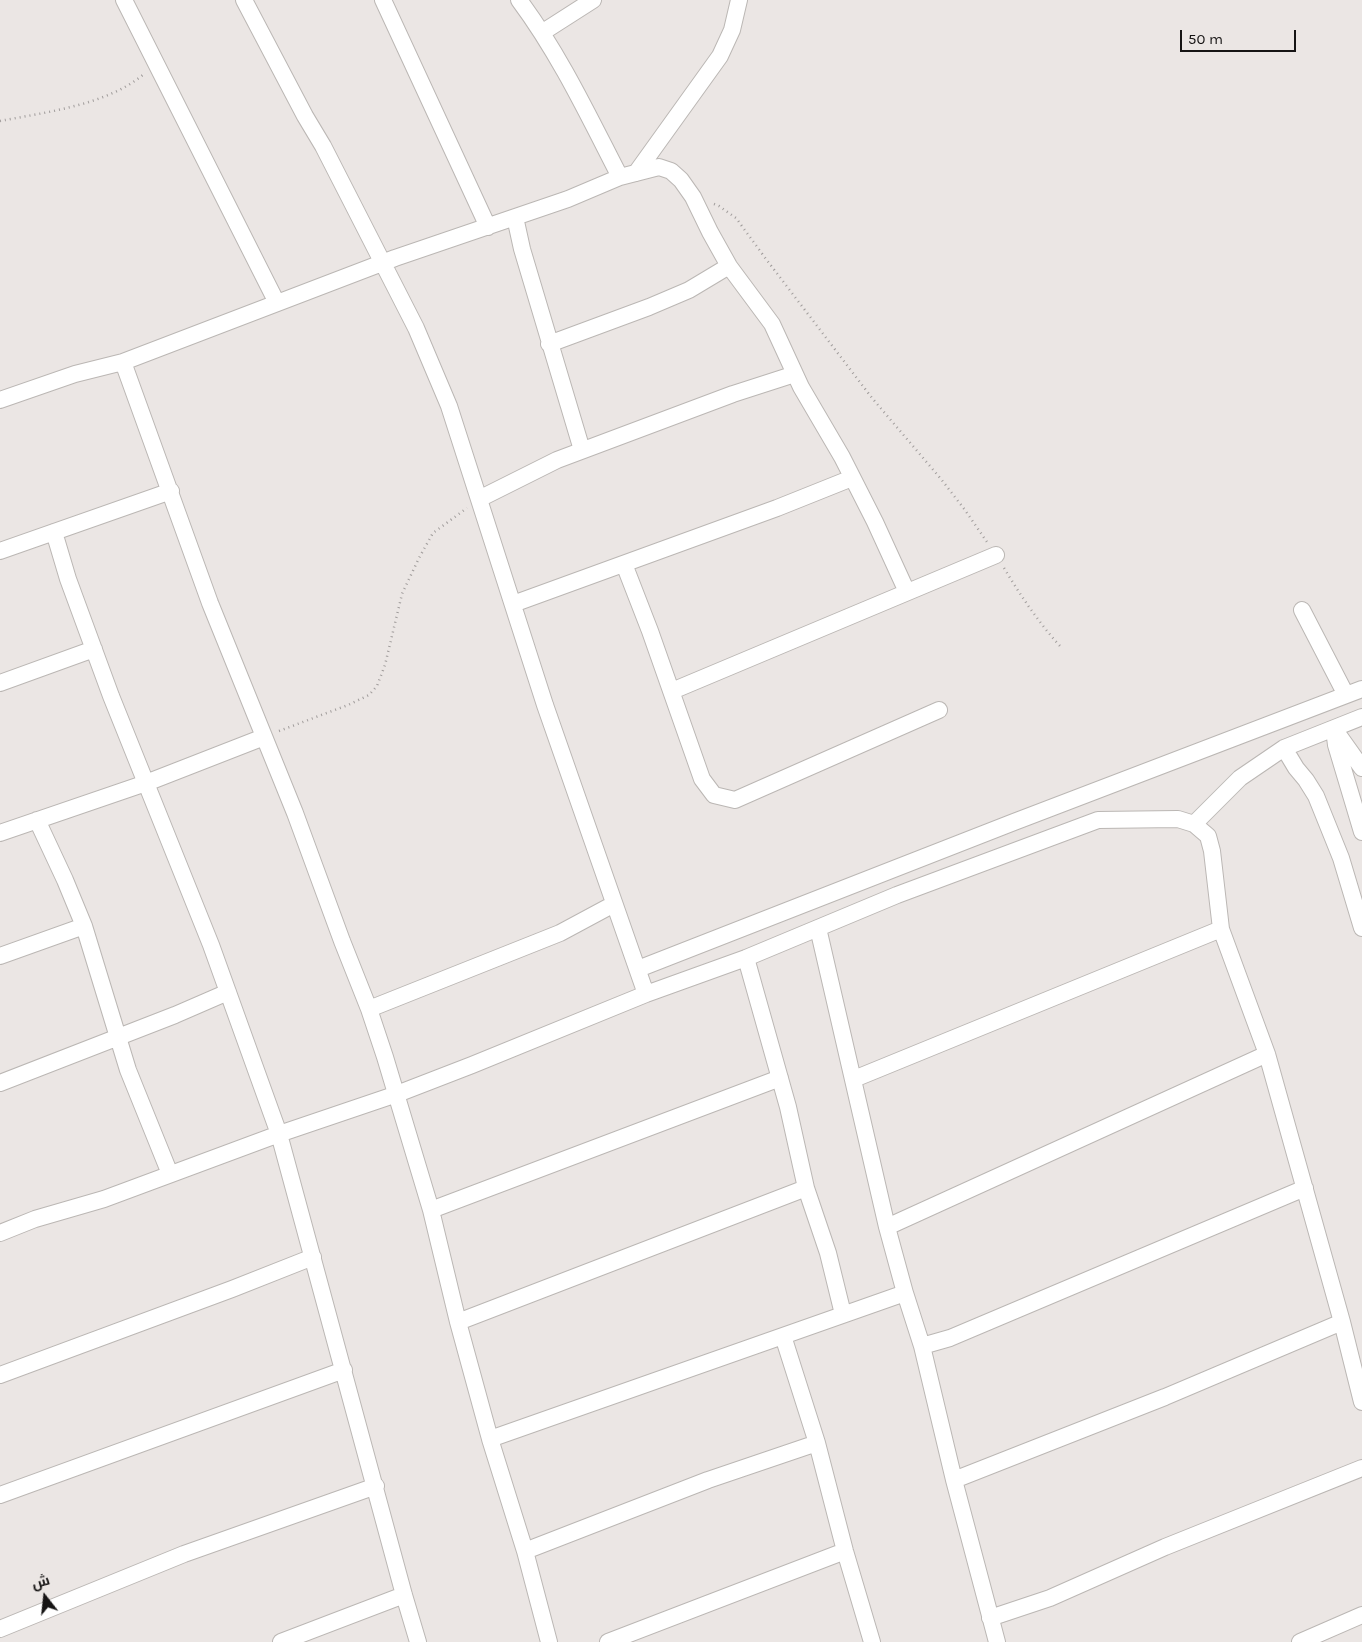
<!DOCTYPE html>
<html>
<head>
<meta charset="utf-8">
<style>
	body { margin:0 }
	#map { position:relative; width:1362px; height:1642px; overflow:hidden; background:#ebe6e4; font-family:Karla,Cairo,sans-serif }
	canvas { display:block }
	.north { position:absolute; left:20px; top:1572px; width:50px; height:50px; -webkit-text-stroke:4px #ebe6e4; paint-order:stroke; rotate:344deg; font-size:14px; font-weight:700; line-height:20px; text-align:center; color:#161414 }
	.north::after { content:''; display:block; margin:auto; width:18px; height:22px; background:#161414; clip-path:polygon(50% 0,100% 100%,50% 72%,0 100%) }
	.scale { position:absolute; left:1180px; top:30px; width:116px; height:22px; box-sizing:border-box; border:2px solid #161414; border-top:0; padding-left:6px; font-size:15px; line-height:18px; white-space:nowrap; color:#161414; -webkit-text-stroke:4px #ebe6e4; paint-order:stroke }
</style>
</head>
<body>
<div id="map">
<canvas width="1362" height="1642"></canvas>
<div class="north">ش</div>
<div class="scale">50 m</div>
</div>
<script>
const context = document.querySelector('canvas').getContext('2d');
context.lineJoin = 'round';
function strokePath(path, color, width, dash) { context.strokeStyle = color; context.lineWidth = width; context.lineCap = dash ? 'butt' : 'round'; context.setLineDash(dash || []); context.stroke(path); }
const path = new Path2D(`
	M0 121C47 112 107 105 144 74
	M714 204 719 206 736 218 766 259 872 398 941 479 965 510 987 542
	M1004 568C1021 596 1038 622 1060 646
	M279 731 348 705 369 695 377 686 385 665 402 594 419 558 433 533 467 508`);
const minor = new Path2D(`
	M124 0 277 303
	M244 0 305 116 323 146 416 328 449 406 545 705 646 994
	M383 0 488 227
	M519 0C560 55 589 117 620 177
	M543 32 593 0
	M636 173 720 56 732 30 739 0
	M515 217 522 249 582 450
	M549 344 649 307 689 290 729 266
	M123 362 210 603 295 813 342 941 369 1009 385 1057 431 1210 458 1322 490 1439 525 1551 549 1642
	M0 400 75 374 123 362 395 258 568 199 620 177 659 167 671 171 681 180 693 197 710 232 729 266 772 324 801 387 842 457 875 522 907 592
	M479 499 557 460 733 394 795 374
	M54 532 68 579 111 696 211 945 279 1134 404 1595 418 1642
	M0 551 171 491
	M624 564 650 631 702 779 714 795 735 800 939 710
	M513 604 777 508 852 478
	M1302 610 1346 695
	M0 683 94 649
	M672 691 996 555
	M1334 729 1336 745 1362 832
	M1337 733 1362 768
	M1284 748 1296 768 1306 780 1316 796 1341 858 1362 928
	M37 820 65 880 84 926 128 1070 170 1174
	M1194 824 1240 778 1284 748 1362 717
	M0 833 146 783 264 737
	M0 956 84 926
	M746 958 788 1107 806 1188 828 1253 843 1314
	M638 969 1014 822 1362 689
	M369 1009 560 933 614 904
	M854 1079 1221 929
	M0 1083 175 1015 228 992
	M431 1210 780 1078
	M887 1227 1267 1054
	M0 1233 35 1219 104 1199 279 1134 397 1094 472 1065 646 994 746 958 897 895 1098 820 1178 819 1194 824 1208 836 1212 851 1221 929 1267 1054 1342 1322 1362 1402
	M905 1293 922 1346 954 1480 1165 1397 1342 1322
	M458 1322 806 1188
	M783 1336 817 1443 845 1551 872 1642
	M922 1346 950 1338 1305 1188
	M0 1375 232 1289 313 1257
	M490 1439 905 1293 887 1227 818 928
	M954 1480 997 1642
	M0 1495 344 1370
	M525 1551 708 1480 817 1443
	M990 1618 1050 1598 1165 1547 1362 1468
	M0 1629 184 1554 376 1486
	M281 1642 404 1595
	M608 1642 845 1551
	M1300 1642 1362 1615`);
strokePath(minor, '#bbb7b4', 18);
strokePath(path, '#a19d9c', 2.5, [1, 4]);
strokePath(minor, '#fff', 16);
</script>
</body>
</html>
